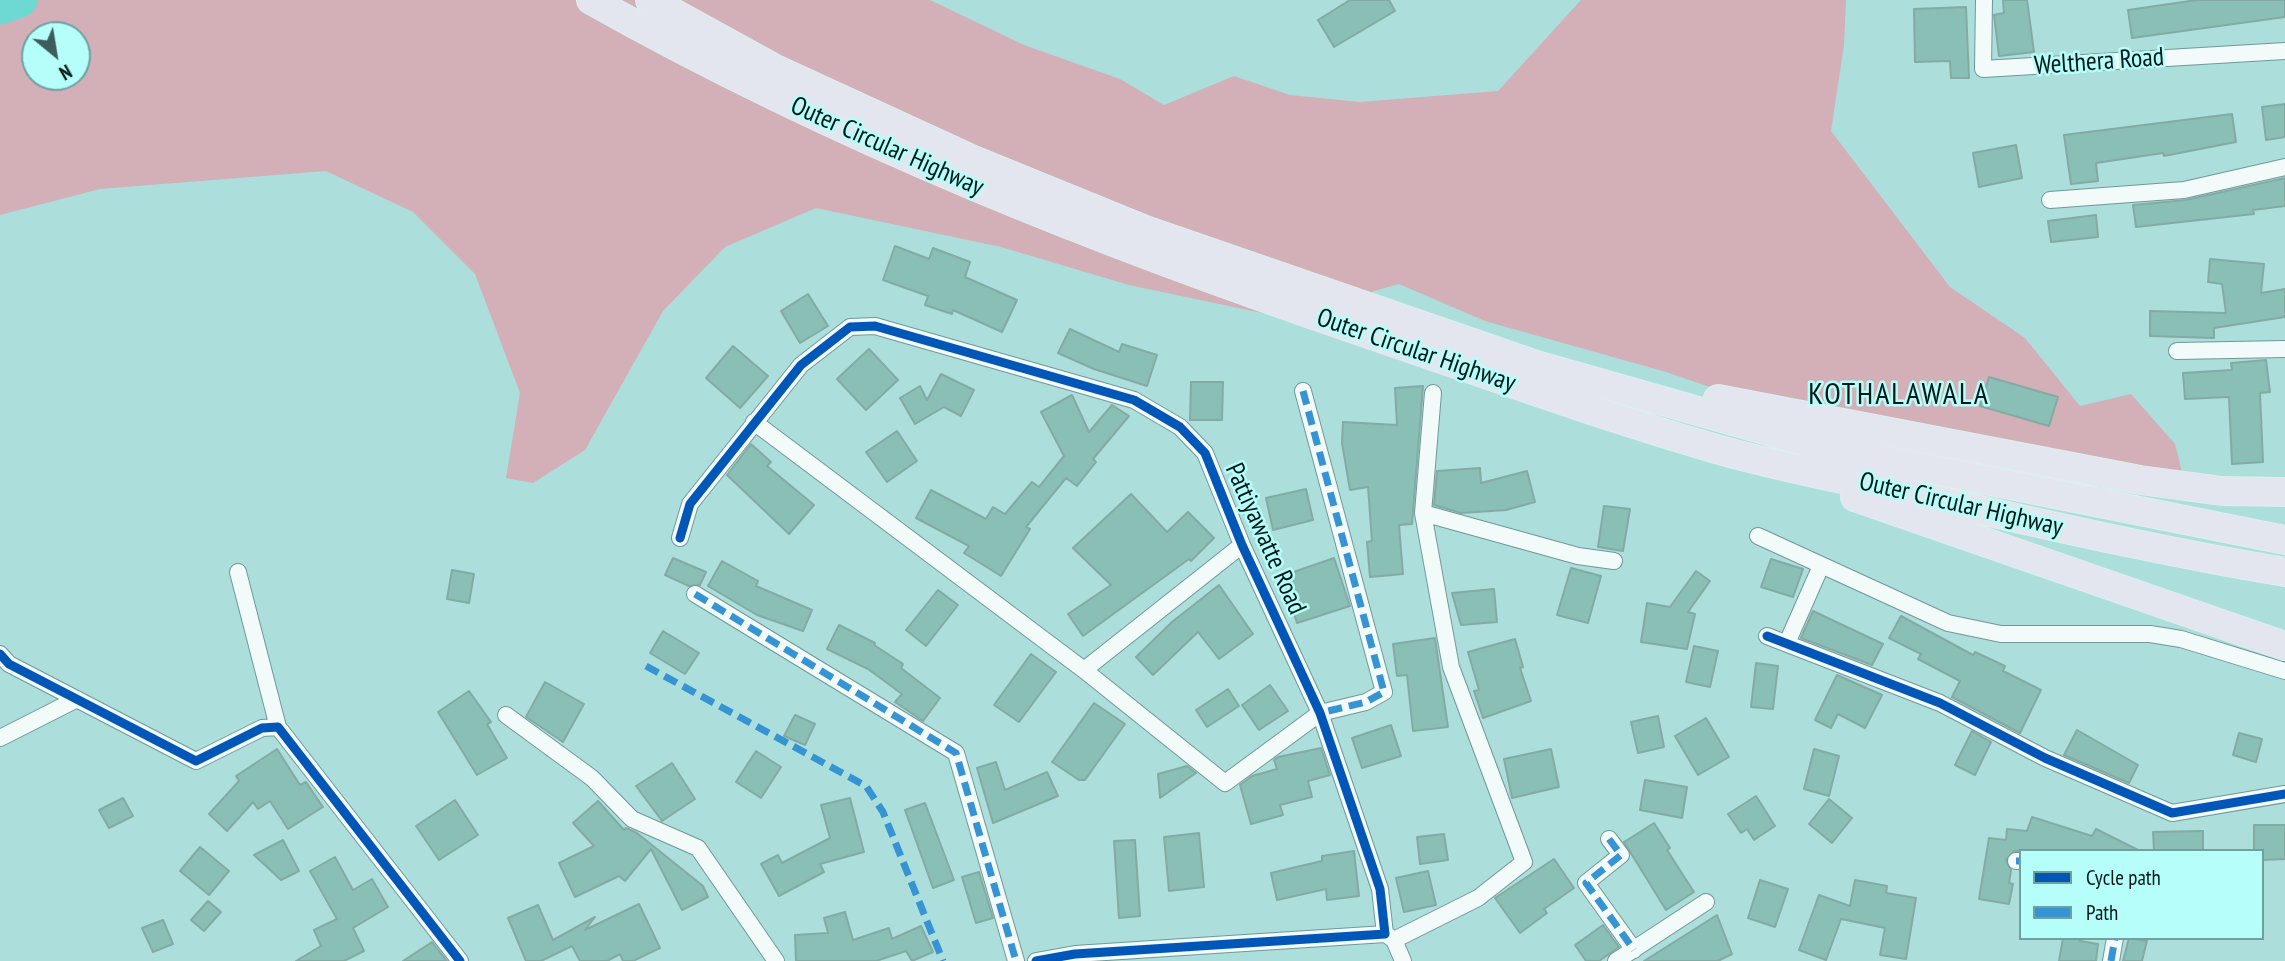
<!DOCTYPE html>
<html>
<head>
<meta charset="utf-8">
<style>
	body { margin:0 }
	#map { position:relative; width:2285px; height:961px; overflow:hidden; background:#acdedc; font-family:"PT Sans Narrow",sans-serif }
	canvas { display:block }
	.legend { position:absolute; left:2019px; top:849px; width:245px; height:91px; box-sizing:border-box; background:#b5fef9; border:2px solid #6da29f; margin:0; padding:9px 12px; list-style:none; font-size:21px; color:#001817 }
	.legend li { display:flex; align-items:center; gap:14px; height:35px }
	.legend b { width:35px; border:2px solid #6da29f }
	.north { position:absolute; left:21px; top:21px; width:70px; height:70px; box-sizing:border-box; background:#b5fef9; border:2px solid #6da29f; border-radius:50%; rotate:150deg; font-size:19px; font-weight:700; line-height:28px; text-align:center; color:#001817 }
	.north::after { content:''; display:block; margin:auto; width:24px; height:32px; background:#3c5d5c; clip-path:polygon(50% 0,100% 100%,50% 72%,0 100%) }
</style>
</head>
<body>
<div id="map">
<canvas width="2285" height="961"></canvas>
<ul class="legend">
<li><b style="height:9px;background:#0057b8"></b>Cycle path</li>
<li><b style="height:9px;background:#3693d4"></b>Path</li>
</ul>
<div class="north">N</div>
</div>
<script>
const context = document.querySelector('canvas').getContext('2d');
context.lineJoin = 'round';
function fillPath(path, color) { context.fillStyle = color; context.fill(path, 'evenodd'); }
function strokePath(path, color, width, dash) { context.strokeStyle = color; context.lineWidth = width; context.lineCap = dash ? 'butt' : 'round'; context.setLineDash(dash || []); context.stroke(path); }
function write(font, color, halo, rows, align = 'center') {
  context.font = font + ' "PT Sans Narrow",sans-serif'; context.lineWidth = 5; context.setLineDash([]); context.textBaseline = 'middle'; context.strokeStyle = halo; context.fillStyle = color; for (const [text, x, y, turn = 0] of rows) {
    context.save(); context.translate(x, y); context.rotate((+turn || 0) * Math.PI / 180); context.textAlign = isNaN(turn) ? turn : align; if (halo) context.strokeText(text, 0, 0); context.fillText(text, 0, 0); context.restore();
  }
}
const green = new Path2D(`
	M0 0H930L1024 45 1120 79 1164 105 1234 76 1290 95 1360 102 1498 91 1581 0H1846L1844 45 1831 131 1950 287 2025 338 2080 406 2131 394 2175 444 2186 488 2079 489 1907 464 1789 414 1666 372 1485 321 1399 284 1281 317 1129 285 1001 247 816 208 725 247 663 311 585 450 533 483 506 478 520 393 475 274 413 212 326 171 100 189 0 215ZM35 35H77V77H35Z`);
const river = new Path2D(`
	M0 7 20 0`);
const building = new Path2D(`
	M1350 0H1389L1395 11 1334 47 1318 20Z
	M2003 0H2027L2034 52 1999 56 1994 15 2004 13Z
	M2197 0H2285V17L2132 38 2128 10Z
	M1966 7 1969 78H1951L1950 61 1915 62 1914 9Z
	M2285 104V137L2266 140 2262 107Z
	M2232 114 2236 142 2164 156 2163 153 2096 163 2098 181 2071 184 2064 135Z
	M2016 145 2022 178 1979 187 1973 153Z
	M2285 178V206L2253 210 2254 214 2136 227 2133 205 2186 200Z
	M2096 215 2098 237 2051 242 2048 221Z
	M895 246 929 259 933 248 970 262 965 277 1017 300 1002 332 953 310 952 314 925 305 928 296 883 280Z
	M2210 259 2264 264 2261 293 2285 289V317L2214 328V338L2150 336V311L2226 313 2222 284 2208 282Z
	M808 294 828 326 800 343 781 311Z
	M1070 329 1119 352 1122 344 1157 355 1147 386 1094 369 1058 353Z
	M733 346 768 376 740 408 706 378Z
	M869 349 898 380 866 410 837 379Z
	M2266 360 2270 392 2260 393 2263 462 2232 464 2229 397 2185 399 2183 373 2232 370 2231 363Z
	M941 374 974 390 961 416 944 407 915 424 900 398 920 386 927 400Z
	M1989 377 2058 397 2049 426 1980 406Z
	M1191 382H1223L1222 420H1190Z
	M1423 386 1412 524 1399 525 1403 574 1370 577 1367 542 1372 541 1368 487 1350 490 1342 443 1343 422 1397 425 1395 388Z
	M1072 395 1089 432 1112 405 1129 416 1093 459 1096 462 1077 486 1066 478 1026 527 1030 529 1001 576 964 553 969 546 916 518 931 490 986 519 993 507 1005 514 1032 482 1039 487 1064 456 1041 412Z
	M897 431 917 461 887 482 866 452Z
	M751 444 771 462 767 466 814 505 789 534 727 475Z
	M1480 468 1481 483 1527 471 1535 502 1506 510 1461 513 1434 505 1437 471Z
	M1306 489 1313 520 1273 530 1266 498Z
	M1131 494 1167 532 1188 512 1214 538 1191 561 1189 559 1083 636 1068 614 1111 585 1073 548Z
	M1604 506 1630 509 1623 551 1598 547Z
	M673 558 706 572 700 585 689 586 665 575Z
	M1334 558 1350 606 1297 623 1282 576Z
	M1771 559 1803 569 1793 597 1761 587Z
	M722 561 758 581 756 586 812 610 803 631 757 615 708 586Z
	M1571 568 1601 576 1588 623 1557 615Z
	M452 570 474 574 469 603 447 599Z
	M1696 571 1710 581 1688 612 1695 614 1687 649 1641 642 1647 603 1670 607Z
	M1219 585 1253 634 1219 659 1198 632 1153 675 1136 657 1172 622Z
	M1494 589 1497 622 1461 625 1452 593Z
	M938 590 958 605 926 646 906 630Z
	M1813 611 1883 644 1872 665 1801 638Z
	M1901 616 1973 655 1975 652 2005 666 2003 671 2041 690 2020 733 1952 697 1960 681 1918 659 1921 654 1889 638Z
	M839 625 875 643 874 645 903 664 901 668 940 698 923 721 895 702 902 694 868 669 827 649Z
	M663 631 699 653 685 674 650 653Z
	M1435 638 1448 727 1413 731 1407 675 1397 676 1393 644Z
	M1515 639 1523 667 1520 668 1531 701 1483 718 1474 691 1479 690 1468 652Z
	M1694 646 1718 651 1710 687 1686 682Z
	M1031 654 1056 672 1019 722 994 705Z
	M1756 663 1778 666 1773 709 1751 707Z
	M1837 675 1882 695 1865 728 1838 714 1831 728 1815 720Z
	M545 682 584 704 563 742 526 717Z
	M1270 685 1288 711 1259 730 1242 705Z
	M1228 689 1239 706 1207 727 1196 710Z
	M469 691 491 722 487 724 507 758 477 775 438 712Z
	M1094 703 1125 724 1085 780H1079L1052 762Z
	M795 715 815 724 805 745 784 736Z
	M1658 716 1664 747 1638 753 1631 722Z
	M1706 718 1729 757 1698 775 1675 736Z
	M1391 725 1401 756 1362 768 1352 738Z
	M2077 730 2138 765 2129 783 2064 755Z
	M1972 731 1991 742 1975 775 1955 765Z
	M2239 733 2262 739 2256 762 2233 755Z
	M1321 748 1330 775 1308 781 1312 797 1280 805 1283 815 1251 824 1240 785 1252 776 1277 769 1274 760 1278 757Z
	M277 749 300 785 306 782 323 807 288 829 270 801 258 809 253 802 227 831 209 814 239 781 236 776Z
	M1551 749 1559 787 1512 798 1504 759Z
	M1814 749 1839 756 1829 796 1804 789Z
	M756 751 781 767 761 798 736 782Z
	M996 762 1005 790 1047 772 1058 796 993 823 977 768Z
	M672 763 695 799 662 821 636 786Z
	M1187 766 1196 773 1160 798 1158 774Z
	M1645 780 1687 787 1682 818 1640 810Z
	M1756 796 1775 826 1754 840 1747 829 1741 833 1728 814Z
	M123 798 133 816 109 828 99 810Z
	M850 798 864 852 820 864 824 872 779 896 761 864 778 855 782 863 830 838 821 805Z
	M1829 799 1852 818 1832 843 1809 824Z
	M455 800 478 835 439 860 416 826Z
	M598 801 624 830 626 828 637 833 703 886 708 897 682 910 651 849 625 881 619 876 575 897 559 863 594 846 573 823Z
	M925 803 954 880 933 888 905 810Z
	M2032 817 2092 836 2096 829 2140 851H2014L2006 860 2011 870 2009 883 2013 884 2009 904 1979 899 1989 838 2006 840 2007 829 2027 831Z
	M1654 823 1670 848 1667 850 1694 892 1666 910 1624 842Z
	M2254 825H2285V859L2262 860V851H2254Z
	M2203 831V851H2154L2153 832Z
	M1199 833 1204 887 1169 891 1164 837Z
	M1444 834 1448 860 1420 864 1417 837Z
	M283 840 299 871 281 880 254 855Z
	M1135 840 1140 916 1119 918 1114 841Z
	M200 847 229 871 209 895 180 871Z
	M1354 851 1359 896 1327 900 1326 889 1277 900 1271 873 1322 861V856Z
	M335 857 353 890 372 879 388 907 353 928 364 951 344 961H296L321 946 314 930 337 919 310 871Z
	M1554 859 1574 888 1544 909 1547 913 1520 933 1495 898Z
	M1428 871 1436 905 1404 912 1396 878Z
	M979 872 993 918 976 923 962 877Z
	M1760 880 1788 889 1775 927 1748 918Z
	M1855 880 1887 886 1886 893 1916 898 1906 959 1880 955 1885 928 1841 919 1826 960 1799 950 1819 895 1850 906Z
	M208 901 221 912 204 931 191 920Z
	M639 904 660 948 633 961H623L620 954 607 961H580L572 946 541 961H526L508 918 538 905 553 940 595 917 585 930Z
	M845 912 853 940 889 928 892 939 921 926 933 952 912 961 906 951 876 961H796L795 935 828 933 824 918Z
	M1717 915 1732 954 1718 961H1644Z
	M163 920 173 944 153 952 142 928Z
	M1603 925 1619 947 1599 961H1586L1575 945Z
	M2063 938H2081L2080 941 2098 944 2096 961H2059Z
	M2129 938 2147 941 2142 961H2123Z
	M432 942 447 961H403Z`);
const minor = new Path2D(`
	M1984 0 1983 69 2285 51
	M2050 200 2184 190 2285 167
	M2177 351 2285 349
	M754 422 1084 670 1225 783 1320 713 1366 702 1384 692 1303 391
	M1423 513 1578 556 1614 561
	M1758 536 1948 623 2001 634H2150L2181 639 2285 671
	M680 538 690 504 801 365 850 327 875 326 1134 400 1180 427 1205 453 1242 545 1320 713 1380 889 1385 934 1075 954 1036 961
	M238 572 278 727
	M695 594 956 753 1016 961
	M1767 636 1940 703 2045 758 2172 813 2285 794
	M1787 643 1821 566
	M0 654 9 664 196 761 262 728 278 727 460 961
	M1084 670 1242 545
	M506 715 592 778 632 819 698 848 776 961
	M0 738 77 699
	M1609 839 1621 855 1586 883 1634 950
	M2016 861H2021
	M1387 935 1394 940 1403 961
	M1394 940 1478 898 1524 862 1451 667 1423 513 1433 393
	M1616 961 1706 902
	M2111 961 2115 938`);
const motorway = new Path2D(`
	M591 0C838 139 1100 243 1369 334 1486 374 1602 416 1720 450 1787 469 1856 481 1923 497 2043 524 2163 552 2285 572
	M650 0 775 69 973 160 1145 230 1536 365 1835 450 2285 540
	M1718 399 2140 480 2222 491 2285 492
	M1855 497 2285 646`);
const quiet = new Path2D(`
	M1303 391 1384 692 1366 702 1320 713
	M695 594 956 753 1016 961
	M646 666 866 786 883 812 943 961
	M1609 839 1621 855 1586 883 1634 950
	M2016 861H2021
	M2111 961 2115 938`);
const cycleway = new Path2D(`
	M680 538 690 504 801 365 850 327 875 326 1134 400 1180 427 1205 453 1242 545 1320 713 1380 889 1385 934 1075 954 1036 961
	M1767 636 1940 703 2045 758 2172 813 2285 794
	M0 654 9 664 196 761 262 728 278 727 460 961`);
const streetNames = [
	["Welthera Road",2099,62,-4],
	["Outer Circular Highway",887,147,24],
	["Outer Circular Highway",1416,351,19],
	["Outer Circular Highway",1961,505,13],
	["Pattiyawatte Road",1265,539,66]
];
const quarterNames = [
	["KOTHALAWALA",1899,395]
];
fillPath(green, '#d3afb7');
strokePath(river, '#6ed8d3', 35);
fillPath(building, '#8abfb6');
strokePath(building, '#84aaa4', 2);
strokePath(minor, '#6e9998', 18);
strokePath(motorway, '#daf0ef', 30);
strokePath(minor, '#f3fafa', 16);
strokePath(motorway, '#e4e6ef', 28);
strokePath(quiet, '#3693d4', 7, [14, 7]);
strokePath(cycleway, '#0057b8', 9);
write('26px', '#001817', '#b5fef9', streetNames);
context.letterSpacing = '2px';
write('30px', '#001817', '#b5fef9', quarterNames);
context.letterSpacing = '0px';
</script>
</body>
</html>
